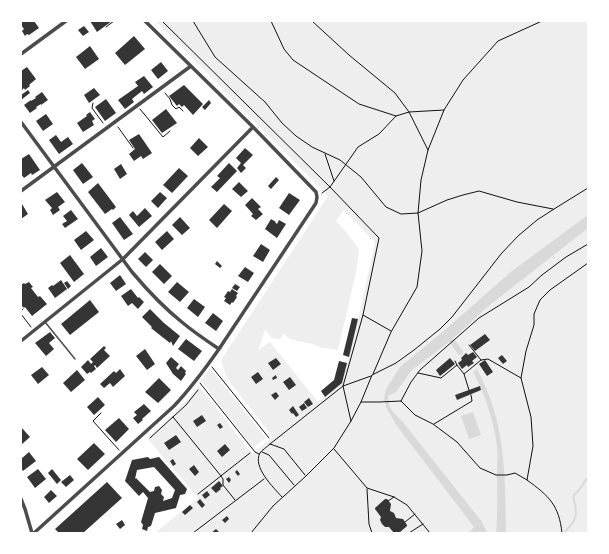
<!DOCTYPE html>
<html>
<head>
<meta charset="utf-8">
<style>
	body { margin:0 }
	#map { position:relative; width:609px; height:554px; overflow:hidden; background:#fff; font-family:"PT Serif",serif }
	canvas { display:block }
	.frame { position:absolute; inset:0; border:22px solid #fff; pointer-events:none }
</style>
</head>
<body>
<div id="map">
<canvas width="609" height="554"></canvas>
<div class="frame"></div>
</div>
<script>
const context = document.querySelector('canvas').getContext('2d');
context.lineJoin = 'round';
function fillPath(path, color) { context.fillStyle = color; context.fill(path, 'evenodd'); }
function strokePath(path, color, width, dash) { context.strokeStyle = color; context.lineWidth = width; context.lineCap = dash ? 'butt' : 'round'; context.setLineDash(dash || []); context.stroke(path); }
const green = new Path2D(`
	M156 21H588V533H155L198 498 147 438C166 421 183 405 199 386L252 454 273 437 231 384 225 373 221 360 328 196ZM344 210 375 242 361 307 342 383 318 402 270 342 258 350 265 330 272 338 280 339 284 334 290 339 312 344 319 347 338 350 357 268 359 249 347 233 336 221Z
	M210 368 266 438 253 448 201 381Z`);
const water = new Path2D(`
	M588 215V228L486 308 467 326 453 338 463 351V354L461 355H459L449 342 412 370 396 392 388 396C389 410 393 412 402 421L482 522 487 533H469L474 527 397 426 386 407 384 398 386 389 400 367 445 330 512 271Z
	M477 369C506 423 505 474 506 533H496C498 514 497 494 497 475 497 466 498 456 497 447 495 425 484 391 473 372Z
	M473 412 481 435 469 439 461 416Z`);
const stream = new Path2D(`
	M564 533C573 523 578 519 575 504 574 501 573 499 574 495L579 490 588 477`);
const building = new Path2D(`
	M23 21H34L39 28 29 35 27 34 25 36 22 31 24 29 21 25V22Z
	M90 21H112L97 32Z
	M84 26 89 32 83 36 78 30Z
	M134 36 145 49 125 65 115 53Z
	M90 46 99 59 85 69 76 57Z
	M161 62 168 71 158 79 151 70Z
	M27 67 36 79 29 85 30 86 25 90 24 88 21 91V71Z
	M144 76 153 87 144 94 142 91 132 99 134 102 125 109 118 100 138 86 135 82Z
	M184 85 203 104 193 115 184 105 182 107 179 104 177 106 169 96Z
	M94 88 100 95 89 103 84 95Z
	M28 90 30 93 21 100V95Z
	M42 92 48 100 41 105V104L36 107 37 108 30 113 24 105 31 100V101L36 98 35 97Z
	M106 99 116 113 105 121 95 107Z
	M209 100 211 103 205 110 202 107Z
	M166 109 177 123 162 133 152 120Z
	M90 112 95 119 92 121 94 125 83 132 77 123 87 116 86 115Z
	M46 114 53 124 43 131 36 121Z
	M139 134 152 153 143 159 141 156 134 161 129 154 135 149 129 140Z
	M56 135 61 142 68 137 73 144 59 154 49 140Z
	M199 138 208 147 198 156 190 148Z
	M245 148 253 155 243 165 246 168 241 173 237 168 241 163 236 158Z
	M29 154 40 170 32 175 31 173 24 178 21 174 22 173 21 172V159Z
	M82 163 93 177 83 184 73 170Z
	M229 163 237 171 217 192 211 187 220 178 217 176Z
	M121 164 127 174 120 179 114 169Z
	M179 168 188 176 172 193 163 185Z
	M276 177 279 180 271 189 268 186Z
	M239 182 248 191 241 197 232 189Z
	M98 183 116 207 113 210 112 209 105 214 88 192Z
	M57 192 65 202 58 207 60 210 53 215 50 210 52 208 45 200Z
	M160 192 167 198 158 208 151 201Z
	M289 193 300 200 289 215 279 208Z
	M252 198 261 207 258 209 263 214 256 220 251 216 253 214 245 205Z
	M22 204 28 214 21 219V205Z
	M224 204 232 211 217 228 209 220Z
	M145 208 152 216 139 227 129 215 133 211 137 216Z
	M71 210 78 219 65 228 62 224 67 221 63 216Z
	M120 217 133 234 124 240 112 223Z
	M180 217 190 228 182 235 172 225Z
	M271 219 276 222H275L277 224 279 220 286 224 277 238 265 229Z
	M86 231 94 240 81 250 74 240Z
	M167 231 174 239 162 250 155 242Z
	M261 244 270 250 263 262 253 256Z
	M101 248 108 257 96 266 90 257Z
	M145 252 153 260 146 267 138 259Z
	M70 255 84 274 74 282 60 263Z
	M217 261 222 266 220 268 215 264Z
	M160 264 172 276 164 284 152 272Z
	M245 267 254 273 248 282 238 276Z
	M120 275 126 284 116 291 110 283Z
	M61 280 67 289 55 298 48 288 52 285 53 286Z
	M67 281 71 286 68 289 64 283Z
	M29 282 33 287 31 288 38 297 40 296 47 304 32 316 25 307 24 308 21 305V285L24 283 25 284Z
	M177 282 189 292 180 302 168 292Z
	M235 284 240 287 237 291 232 288Z
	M131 289 138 298 139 297 144 302 138 309 132 303 128 306 121 296Z
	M232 289 238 293 236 296 237 297 233 303 232 302 230 305 224 301 226 298 224 297 228 291 230 292Z
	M194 299 205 307 198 317 187 308Z
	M90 300 99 312 70 335 61 324Z
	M150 309 164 323 180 336 173 346 171 341 170 343 161 336 151 328 152 327 142 317Z
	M213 313 223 321 216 331 205 323Z
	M352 318 358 319 349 357 343 355Z
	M50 332 55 338 49 343 54 349 46 356 35 343Z
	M485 334 490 340 475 351 470 345Z
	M186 339 202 351 194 361 178 349Z
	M104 346 106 348 104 350 110 356 97 368 95 365 94 366 96 369 91 373 90 372 87 374 81 367 88 360 91 364 93 362 90 359Z
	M145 349 155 364 147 370 136 356Z
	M473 352 477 357 472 361 474 363 468 367 467 365 462 369 458 363 462 360 461 358 466 353 468 355Z
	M502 355 507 361 503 364 498 358Z
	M171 357 179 364 176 368 178 370 181 366 186 371 185 373 186 374 181 381 173 374 166 363Z
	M276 358 281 364 273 370 268 363Z
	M450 358 455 364 440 376 436 370Z
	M485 360 493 372 487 376 479 364Z
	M339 361 347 363 342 383 325 397 321 391 334 380Z
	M42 367 49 375 38 384 31 375Z
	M120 369 125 376 113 387 110 383 104 388 100 384 114 371 116 373Z
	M77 370 85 380 71 392 63 383Z
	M258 372 263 379 256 384 251 377Z
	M276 375 277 378 273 380 272 378Z
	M290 377 296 385 289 390 283 382Z
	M159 378 171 390 158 403 145 392Z
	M480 386 481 390 457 400 455 395Z
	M276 392 279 396 275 400 271 395Z
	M98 397 105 405 94 415 87 407Z
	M309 398 313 404 308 407 304 402Z
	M304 403 307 408 302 411 299 407Z
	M144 404 151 411 142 419 143 420 138 424 133 418 137 415 134 412Z
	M293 406 299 415 296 417 293 413 292 414 289 410Z
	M202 415 206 421 197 427 193 421Z
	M119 418 129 429 116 442 105 430Z
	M220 423 223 427 220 429 217 425Z
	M21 427 30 437 21 445Z
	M176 435 181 442 169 450 164 443Z
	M94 443 105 454 88 470 77 459Z
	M225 444 230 450 222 457 217 451Z
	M29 452 36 461 23 471 21 468V459Z
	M148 457 150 459 159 457 187 489 185 494 180 495 176 508 155 513 151 526 148 527 147 531 142 529 143 525 141 522 148 498 143 492 139 496 125 481 132 460ZM154 467 175 490 172 498 163 501 164 497 161 494 162 490 159 486 155 487 154 491 150 492 136 478 135 479 137 470Z
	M173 459 176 464 173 466 170 461Z
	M194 465 199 472 195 476 189 469Z
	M38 469 46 479 35 488 27 477Z
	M52 469 61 480 57 484 48 473Z
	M237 470 240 474 238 476 235 472Z
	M70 475 74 480 66 487 61 482Z
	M229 477 231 480 229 483 226 479Z
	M219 481 223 486 220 488 221 489 216 493 211 488Z
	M107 482 122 498 83 533H59L55 529Z
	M51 490 57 496 49 503 44 497Z
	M207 491 210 495 205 499 202 495Z
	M200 499 205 505 202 508 197 502Z
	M385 499H387L391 504 390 511 394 513 396 518 403 519 407 525V526L399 533H394L389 527H385L382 524 380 520 381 517 375 509V508Z
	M190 505 193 508 185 515 182 512Z
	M227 516 229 519 225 523 222 520Z
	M122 520 125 525 120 529 116 524Z
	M216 529 220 533H211Z`);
const path = new Path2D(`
	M162 21 330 187 379 238 363 315
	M193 21 215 57 265 102 282 123 296 136 312 147 340 160 361 177 386 207 401 214 418 213 447 200 463 195 479 191 517 202 553 209
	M271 21 284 49 293 60 359 104 396 116
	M312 21 349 55 395 93 409 112 428 150
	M106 27 114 21
	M165 93 170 99 172 105 176 109 179 107 183 111
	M93 103 92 108 103 123
	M140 109 163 137 170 131
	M118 127 133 148
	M325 154 334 181
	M322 193 330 187 358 147 379 134 396 116 409 112 444 110
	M21 311 23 309
	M21 314 31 327
	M469 345 481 360
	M455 361 457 365
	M212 367 269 438
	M418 373 441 378 457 365 464 374 481 360 488 359 521 378
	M373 374 391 332 417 287 422 251 418 213 421 180 428 150 444 110 463 80 498 41 542 21
	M464 374 469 390
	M200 383 255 452 259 454
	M401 401 411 382 420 370 479 318 529 287 542 275 566 257 588 244
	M361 402H379L401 401 415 415 433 424 457 442 480 468 496 475H507L515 473 527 480
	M101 413 93 421 119 450
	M173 417 221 476 223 479V485L235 500
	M351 421 343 386 371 376
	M434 424 472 401 471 395
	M150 438 186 405 198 390
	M270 444 284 449 305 475
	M334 449 367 488 394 497 407 505 430 533
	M262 452 269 455 294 485
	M367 489 369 524 372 533
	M198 494 250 453
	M282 497C274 488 252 467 260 453 262 450 267 447 270 444L343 386 363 315 391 331
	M388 501 394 497
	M405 522 415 514
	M193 533 264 479
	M251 533 273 506 306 476 334 448 351 421 361 402 372 375 396 363 414 350 440 329 452 317 501 254 518 236 537 220 554 209 588 188
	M409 533 423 524
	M562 533C559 505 549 496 527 480L533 446 531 417 521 378 526 351 534 325V314L540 300 550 290 588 263`);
const service = new Path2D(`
	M45 322 75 359`);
const minor = new Path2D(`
	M21 54 66 21
	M21 122 132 272C148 291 164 308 183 323 195 333 207 341 219 349
	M21 191 191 66
	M21 341 123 259 253 127
	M21 499 25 509 32 533
	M34 533 174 406C190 389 205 369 219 349L316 203 317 197 316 192 253 127 145 21`);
fillPath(green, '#eee');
fillPath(water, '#d9d9d9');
strokePath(stream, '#d9d9d9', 2);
fillPath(building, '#353535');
strokePath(path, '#111', 1);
strokePath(service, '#4c4c4c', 1.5);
strokePath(minor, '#4c4c4c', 3.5);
</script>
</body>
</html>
